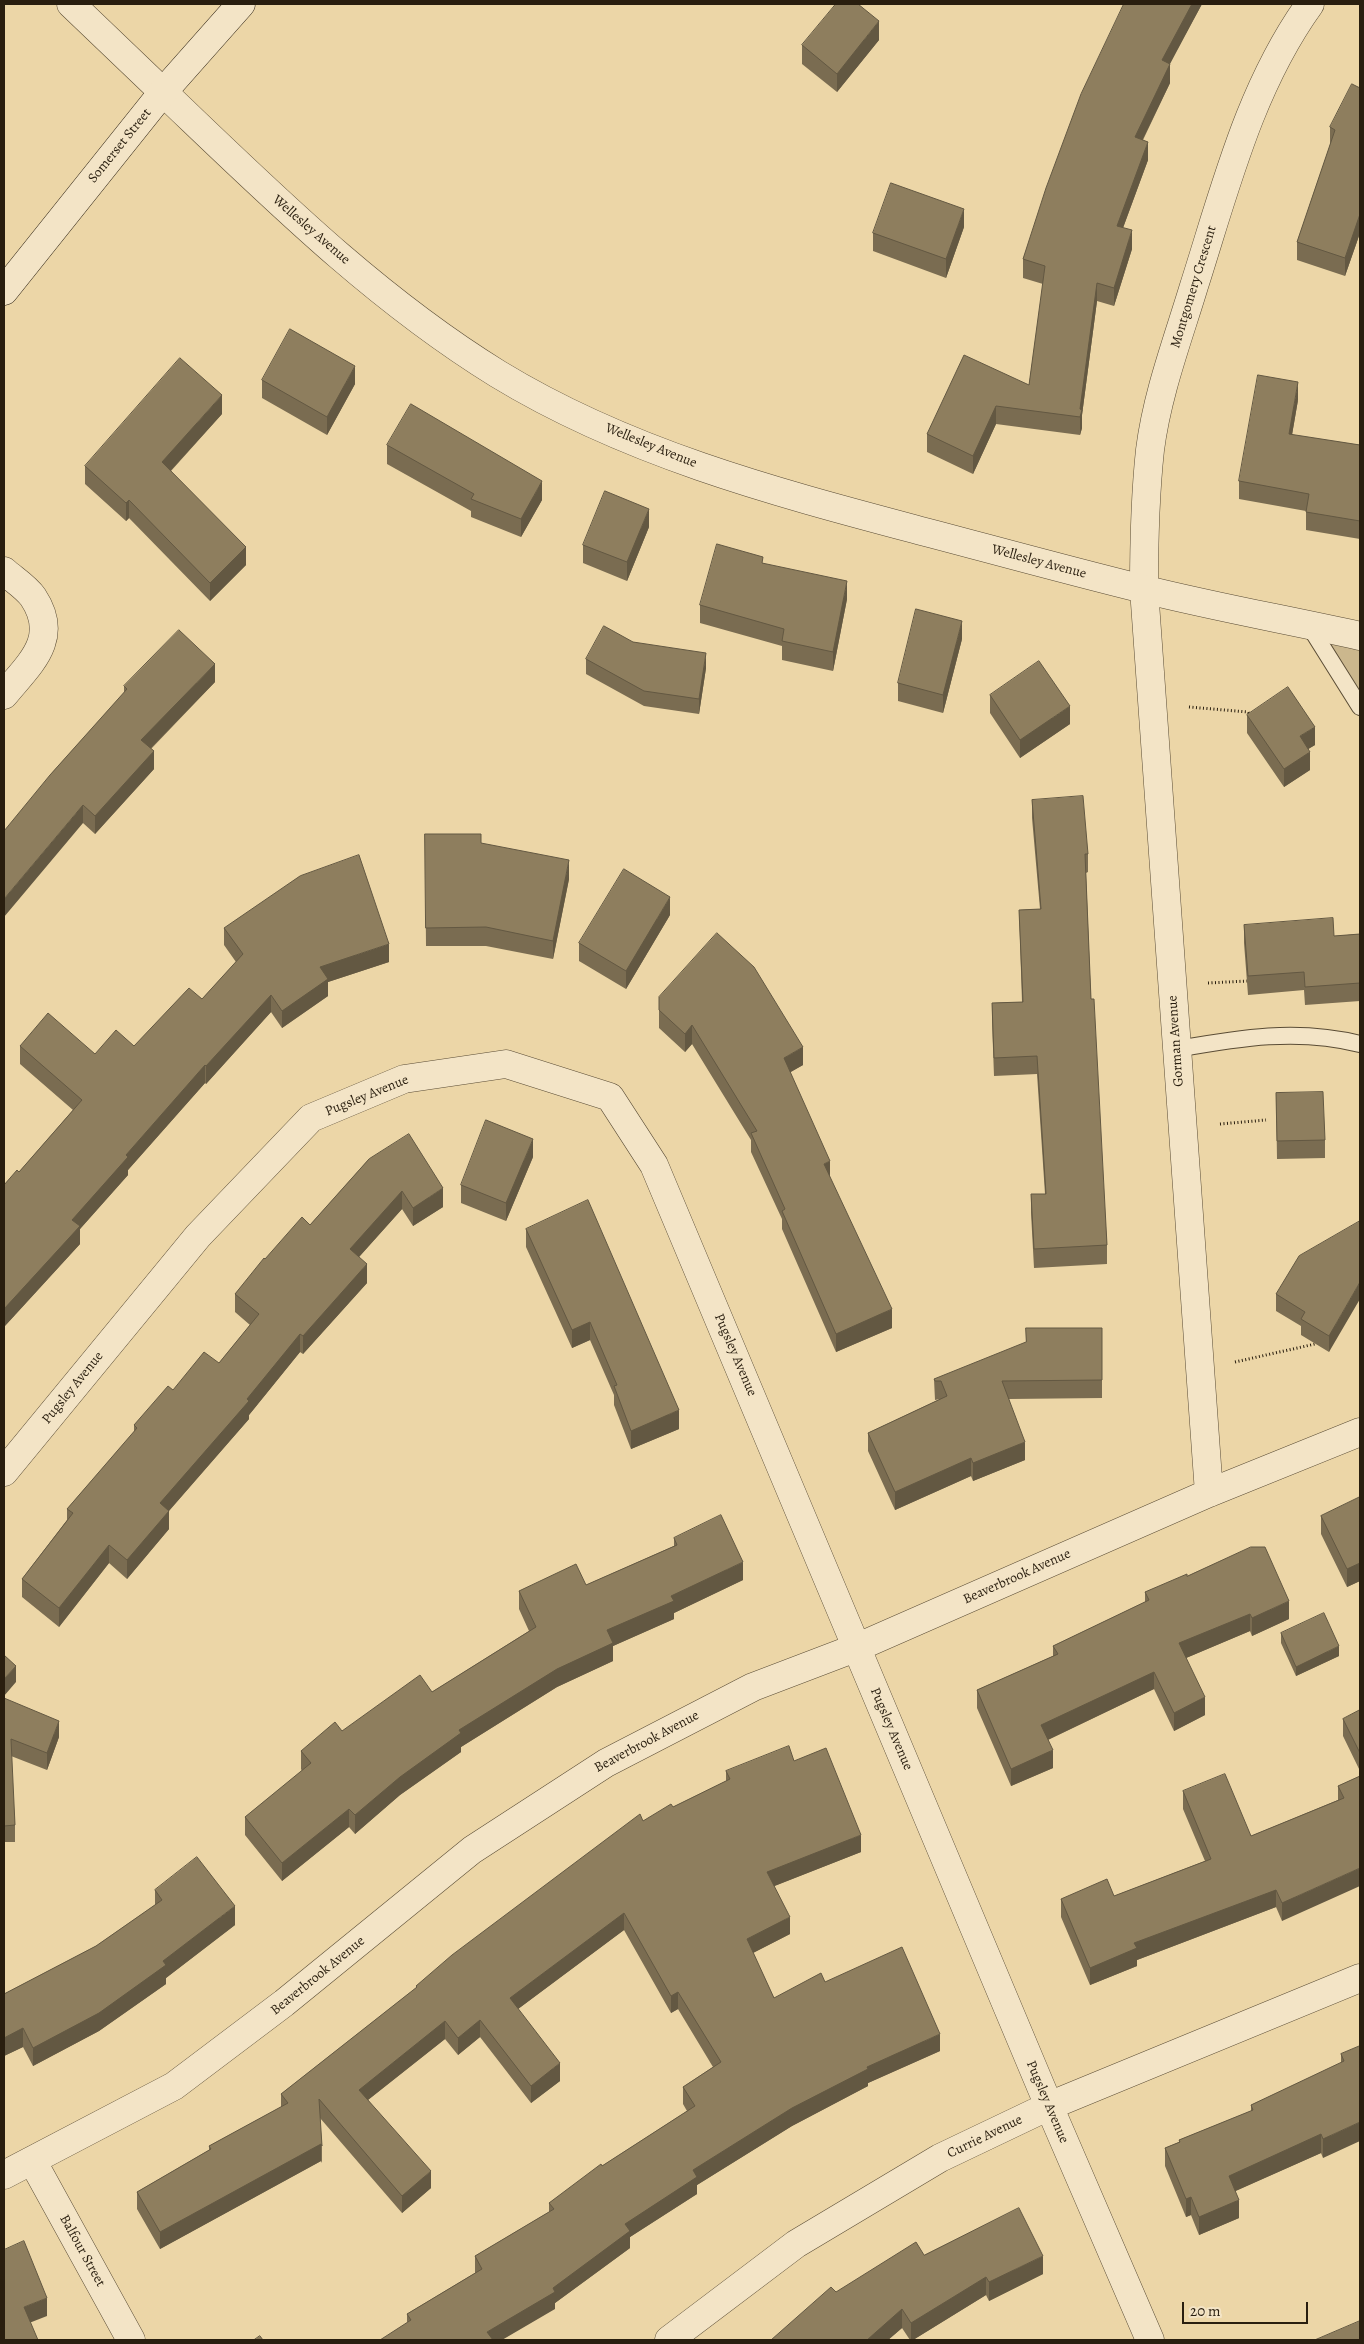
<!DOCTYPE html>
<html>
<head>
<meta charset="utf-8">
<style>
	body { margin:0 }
	#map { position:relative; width:1364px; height:2344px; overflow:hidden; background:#ecd6a7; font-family:Alegreya,serif }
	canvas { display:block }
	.frame { position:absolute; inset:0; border:5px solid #291e0f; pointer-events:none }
	.scale { position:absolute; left:1182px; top:2302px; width:126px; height:22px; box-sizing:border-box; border:2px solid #291e0f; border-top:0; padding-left:6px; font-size:15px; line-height:18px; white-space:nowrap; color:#291e0f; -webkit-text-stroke:4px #f3e4c6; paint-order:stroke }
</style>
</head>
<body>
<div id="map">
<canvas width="1364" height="2344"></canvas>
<div class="frame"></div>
<div class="scale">20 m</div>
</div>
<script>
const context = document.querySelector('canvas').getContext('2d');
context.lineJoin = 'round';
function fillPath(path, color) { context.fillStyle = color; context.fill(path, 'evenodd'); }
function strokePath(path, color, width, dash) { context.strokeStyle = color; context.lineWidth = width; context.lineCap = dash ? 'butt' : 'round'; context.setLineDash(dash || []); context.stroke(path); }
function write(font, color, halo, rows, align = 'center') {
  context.font = font + ' Alegreya,serif'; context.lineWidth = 4.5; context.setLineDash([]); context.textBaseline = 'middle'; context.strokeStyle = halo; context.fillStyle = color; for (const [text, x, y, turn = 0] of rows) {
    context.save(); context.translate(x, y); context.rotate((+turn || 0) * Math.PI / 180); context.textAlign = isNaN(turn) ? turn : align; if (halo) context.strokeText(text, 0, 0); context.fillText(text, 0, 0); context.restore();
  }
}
const green = new Path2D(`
	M1308 624 1360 636V707Z`);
const path = new Path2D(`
	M1189 707 1248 712 1250 716
	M1208 983 1247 981
	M1220 1124 1266 1120
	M1235 1362 1315 1344`);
const service = new Path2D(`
	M1308 624 1360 707
	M1177 1049C1239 1038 1298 1028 1360 1044`);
const minor = new Path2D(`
	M71 4 163 92
	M4 571C13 579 26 587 33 597 61 639 29 664 4 695
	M4 1472 198 1236 311 1118 404 1079 506 1064 610 1097 654 1165 1049 2106 1150 2340
	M1209 1493 1144 589C1144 543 1145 496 1150 450 1157 394 1178 339 1194 286 1225 189 1250 87 1310 4
	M33 2162 131 2340
	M4 2175 174 2086 284 2003 472 1850 606 1763 753 1687 858 1647 1209 1493 1360 1432
	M669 2340 796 2244 940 2158 1049 2106 1360 1978`);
const tertiary = new Path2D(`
	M163 92C269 193 373 297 498 374 626 452 771 491 914 529 990 549 1066 570 1143 589 1215 607 1288 620 1360 636`);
const secondary = new Path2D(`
	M4 291 163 92 241 4`);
const wall = new Path2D(`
	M1124 4H1202L1169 64 1170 83 1143 140 1148 160 1123 228 1132 249 1114 306 1097 301 1082 415V428L1080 435 996 424 973 474 927 452V434L1029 385 1043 284 1023 278V259Z
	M879 40 837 92 802 64V45Z
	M1360 88V233L1345 276 1297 260V242L1330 145V127Z
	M964 227 946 278 873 251V233Z
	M262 380 355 384 327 435 262 398Z
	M1298 400 1292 435 1360 445V539L1306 530V511L1239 499V481Z
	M222 414 171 471 246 565 210 601 129 518 126 521 85 484V466Z
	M387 445 542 500 521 537 471 517V511L387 464Z
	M649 527 627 581 583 563V545Z
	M763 563 847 599 833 671 782 660V646L700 623V605Z
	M962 639 943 713 898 701V683Z
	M633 642 706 668 699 714 644 706 586 674V659Z
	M215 682 151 749 154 769 95 834 83 823 50 775 124 693V686Z
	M990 695 1070 724 1020 758 990 713Z
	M1247 715 1315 745 1308 749 1310 770 1284 787 1247 733Z
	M1032 800 1088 854V872L1086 873 1091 999 1107 1245V1264L1034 1268 1031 1213V1194H1045L1037 1074 994 1076 992 1021V1003L1022 1002 1019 910 1040 909 1032 818Z
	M425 834 481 843 569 879 553 959 486 946H426Z
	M670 915 626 989 579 961V943Z
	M1244 925 1334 936 1360 934V1001L1305 1005 1304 990 1248 995 1244 943Z
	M224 928 389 962 328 982V996L282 1028 271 1012 206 1084 205 1083 128 1170V1175L80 1229V1244L4 1327V1185L19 1172 73 1110 20 1064V1046L95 1054 134 1046 202 999 236 962 224 945Z
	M659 997 803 1065 790 1072 830 1178 892 1328 836 1352 782 1229V1219L751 1152V1140L692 1044 685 1052 659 1028Z
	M1276 1093 1325 1140V1158L1277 1159Z
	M533 1157 506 1221 461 1203V1185Z
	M369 1159 443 1207 413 1226 402 1209 359 1257 367 1283 303 1354 300 1352 249 1415V1419L169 1511V1529L127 1579 109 1563 59 1627 22 1597V1579L67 1520V1509L134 1432V1425L173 1390 219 1363 250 1325 235 1312V1294L265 1259 310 1225Z
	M1360 1221 1329 1352 1301 1335V1326L1276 1311V1294Z
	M526 1229 679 1429 631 1449 614 1405V1395L590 1340 572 1348 526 1247Z
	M1102 1328V1398L1009 1399 1025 1460 973 1481 971 1476 895 1510 868 1451V1433L940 1399 935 1400 934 1379Z
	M1360 1497V1581L1347 1587 1321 1534V1516Z
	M674 1538 743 1580 674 1613V1619L613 1646V1661L557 1687 461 1747V1752L400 1795 355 1834 349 1827 282 1881 245 1835V1817L302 1771 301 1769V1751L342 1731 432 1692 529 1631 519 1609V1591L586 1585 674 1546Z
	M1187 1576 1289 1619 1252 1636 1250 1631 1186 1658 1205 1715 1174 1731 1154 1689 1048 1740 1053 1768 1011 1786 977 1708V1690L1053 1656V1646L1145 1602V1592Z
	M1281 1633 1339 1656 1296 1676 1281 1643Z
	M4 1698 59 1737 47 1770 11 1756 15 1825V1842H4Z
	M1360 1710V1771L1343 1736V1719Z
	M794 1761 861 1852 774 1886 790 1934 753 1953 774 1998 825 1982 940 2051 868 2083V2086L792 2126 697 2185V2194L630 2237V2248L555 2303V2309L407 2322V2314L475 2273V2256L549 2212V2203L602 2166 687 2111 683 2104V2087L713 2067 678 2009 671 2013 624 1930 518 2009 560 2081 531 2103 480 2037 458 2055 445 2039 368 2100 431 2188 402 2213 320 2118 322 2146V2163L321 2161 160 2249 137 2209V2192L209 2150V2146L281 2107V2094L416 1988V1986L643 1821 673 1807 726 1781V1771Z
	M1360 1776 1282 1921 1276 1907 1137 1960V1966L1090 1985 1061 1917V1899L1114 1896 1205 1861 1183 1809V1791L1251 1836 1338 1800V1786Z
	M155 1890 235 1925 166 1978V1984L99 2031 33 2066 23 2047 4 2056V1994L96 1946 155 1905Z
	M1360 2046 1323 2158 1321 2153 1235 2191 1239 2218 1199 2235 1191 2215 1186 2217 1165 2166V2148L1179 2142V2140L1251 2111V2105L1341 2063V2054Z
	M924 2255 1043 2274 989 2301 986 2295 913 2340H910L902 2328 888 2340H771Z`);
const shadedWall = new Path2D(`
	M1192 4H1202L1162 79V60Z
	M879 21V40L837 92V74Z
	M1170 64V83L1135 155V137Z
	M1148 142V160L1117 244V226Z
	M964 209V227L946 278V259Z
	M1360 214V233L1345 276V258Z
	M1132 230V249L1114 306V288Z
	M1097 283V301L1082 415V428L1080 435V409Z
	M355 366V384L327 435V417Z
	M1298 382V400L1289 452V434Z
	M222 395V414L162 480V462Z
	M996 406V424L973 474V456Z
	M542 481V500L521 537V519Z
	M129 500V518L126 521V503Z
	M649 509V527L627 581V562Z
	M246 547V565L210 601V583Z
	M847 581V599L833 671V652Z
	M962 621V639L943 713V695Z
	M706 653V668L699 714V699Z
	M215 664V682L141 758V740Z
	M1070 706V724L1020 758V740Z
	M1315 727V745L1300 754V736Z
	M154 751V769L95 834V816Z
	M1310 752V770L1284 787V769Z
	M83 805V823L4 917V899Z
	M569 860V879L553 959V941Z
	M670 897V915L626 989V971Z
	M389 944V962L328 982V996L282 1028V1011L320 967Z
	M271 995V1012L206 1084V1066Z
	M692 1025V1044L685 1052V1034Z
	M803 1047V1065L784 1076V1058Z
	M205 1065V1083L128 1170V1175L80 1229V1244L4 1327V1309L72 1220 126 1155Z
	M533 1139V1157L506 1221V1203Z
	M830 1161V1179L824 1164Z
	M443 1188V1207L413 1226V1208Z
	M402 1191V1209L350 1267V1249Z
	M367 1264V1283L303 1354V1336Z
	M1360 1282V1299L1329 1352V1336Z
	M892 1309V1328L836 1352V1334Z
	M590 1322V1340L572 1348V1330Z
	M300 1334V1352L249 1415V1419L160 1521V1503Z
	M679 1410V1429L631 1449V1431Z
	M1025 1442V1460L973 1481V1463Z
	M971 1458V1476L895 1510V1492Z
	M169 1511V1529L127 1579V1560Z
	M109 1545V1563L59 1627V1608Z
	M743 1562V1580L674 1613V1619L613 1646V1661L557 1687 461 1747V1752L400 1795 355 1834V1815L400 1777 459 1730 607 1630 671 1596Z
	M1360 1563V1581L1347 1587V1569Z
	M1289 1601V1619L1252 1636V1618Z
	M1250 1614V1631L1179 1661V1643Z
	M1339 1646V1656L1296 1676V1667Z
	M16 1666V1682L4 1696V1679Z
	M1154 1672V1689L1041 1743V1725Z
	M1205 1697V1715L1174 1731V1713Z
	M59 1721V1737L47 1770V1753Z
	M1053 1750V1768L1011 1786V1769Z
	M349 1809V1827L282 1881V1863Z
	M861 1835V1852L767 1889V1872Z
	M1360 1868V1886L1282 1921V1903Z
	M1276 1890V1907L1137 1960V1966L1090 1985V1968L1134 1943Z
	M235 1906V1925L166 1978V1984L99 2031 33 2066V2048L163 1961Z
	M624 1913V1930L510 2015V1998Z
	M790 1917V1934L747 1956V1939Z
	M678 1992V2009L671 2013V1996Z
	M480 2020V2037L458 2055V2038Z
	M445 2021V2039L359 2107V2090Z
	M23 2028V2047L4 2056V2038Z
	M940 2034V2051L868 2083V2086L792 2126 697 2185V2194L630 2237V2248L555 2303V2309L502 2340H487V2332L553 2288 625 2224 693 2170 792 2108 867 2067Z
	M560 2063V2081L531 2103V2086Z
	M1360 2122V2141L1323 2158V2139Z
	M1321 2134V2153L1229 2194V2176Z
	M321 2144V2161L160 2249V2232Z
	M431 2171V2188L402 2213V2196Z
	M1191 2197V2215L1186 2217V2199Z
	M1239 2200V2218L1199 2235V2217Z
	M1043 2256V2274L989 2301V2282Z
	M986 2277V2295L913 2340H911V2323Z
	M47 2298V2316L24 2325V2307Z
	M902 2309V2328L888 2340H867Z`);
const building = new Path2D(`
	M836 4H858L879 21 837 74 802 45Z
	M1124 4H1192L1162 60 1170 64 1135 137 1148 142 1117 226 1132 230 1114 288 1097 283 1080 409 1082 410 1080 417 996 406 973 456 927 434 964 355 1029 385 1045 266 1023 259 1046 188 1081 94Z
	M1352 84 1360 88V214L1345 258 1297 242 1335 130 1330 127Z
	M891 183 964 209 946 259 873 233Z
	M290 329 355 366 327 417 262 380Z
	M180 358 222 395 162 462 246 547 210 583 129 500 126 503 85 466Z
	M1258 375 1298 382 1289 434 1360 445V521L1306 512 1309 494 1239 481Z
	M411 404 542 481 521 519 471 499 474 494 387 445Z
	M605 491 649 509 627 562 583 545Z
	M717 544 763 557 762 563 847 581 833 652 782 641 784 629 700 605Z
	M916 609 962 621 943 695 898 683Z
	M604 626 633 642 706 653 699 699 644 691 586 659Z
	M179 630 215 664 141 740 154 751 95 816 83 805 4 899V831L50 775 127 689 124 686Z
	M1039 661 1070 706 1020 740 990 695Z
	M1288 687 1315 727 1300 736 1310 752 1284 769 1247 715Z
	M1083 796 1088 854H1085L1091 999H1094L1107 1245 1034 1249 1031 1194H1046L1037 1056 994 1058 992 1003 1023 1002 1019 910 1041 909 1032 800Z
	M425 834H481V843L569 860 553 941 486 927 426 928Z
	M359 855 389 944 320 967 328 979 282 1011 271 995 206 1066 205 1065 126 1155 128 1157 72 1220 80 1226 4 1309V1185L17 1170 19 1172 82 1100 20 1046 48 1013 95 1054 116 1030 134 1046 189 988 202 999 243 954 224 928 300 876Z
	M624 869 670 897 626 971 579 943Z
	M1333 918 1334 936 1360 934V983L1305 987 1304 972 1248 976 1244 925Z
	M717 933 754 967 803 1047 784 1058 830 1161 824 1164 892 1309 836 1334 782 1211 785 1209 751 1133 757 1131 692 1025 685 1034 659 1010V997Z
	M1323 1092 1325 1140 1277 1141 1276 1093Z
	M486 1120 533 1139 506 1203 461 1185Z
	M409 1134 443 1188 413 1208 402 1191 350 1249 367 1264 303 1336 300 1334 247 1399 249 1401 160 1503 169 1511 127 1560 109 1545 59 1608 22 1579 73 1513 67 1509 137 1428 134 1425 168 1386 173 1390 204 1352 219 1363 259 1314 235 1294 264 1258 265 1259 302 1217 310 1225 369 1159Z
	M588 1200 679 1410 631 1431 614 1386 617 1385 590 1322 572 1330 526 1229Z
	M1360 1221V1282L1329 1336 1301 1319 1305 1312 1276 1294 1299 1256Z
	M1026 1328H1102V1380L1002 1381 1025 1442 973 1463 971 1458 895 1492 868 1433 947 1396 941 1381H935L934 1379 1026 1342Z
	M1360 1497V1563L1347 1569 1321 1516Z
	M721 1515 743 1562 671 1596 674 1601 607 1630 613 1643 557 1669 459 1730 461 1733 400 1777 355 1815 349 1809 282 1863 245 1817 311 1763 301 1751 335 1722 342 1731 420 1675 432 1692 536 1627 519 1591 576 1564 586 1585 677 1545 674 1538Z
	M1251 1547H1265L1289 1601 1252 1618 1250 1614 1179 1643 1205 1697 1174 1713 1154 1672 1041 1725 1053 1750 1011 1769 977 1690 1058 1654 1053 1646 1149 1600 1145 1592 1187 1574V1576Z
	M1324 1613 1339 1646 1296 1667 1281 1633Z
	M4 1655 16 1666 4 1679Z
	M4 1698 59 1721 47 1753 11 1739 15 1825 4 1826Z
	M1360 1710V1753L1343 1719Z
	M789 1746 794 1761 826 1748 861 1835 767 1872 790 1917 747 1939 774 1998 821 1973 825 1982 902 1947 940 2034 867 2067 868 2069 792 2108 693 2170 697 2177 625 2224 630 2231 553 2288 555 2292 487 2332 493 2340H380L411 2320 407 2314 482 2269 475 2256 554 2209 549 2203 601 2164 602 2166 695 2106 683 2087 721 2062 678 1992 671 1996 624 1913 510 1998 560 2063 531 2086 480 2020 458 2038 445 2021 359 2090 431 2171 402 2196 319 2099 322 2146 321 2144 160 2232 137 2192 211 2149 209 2146 288 2103 281 2094 417 1987 416 1986 452 1955 640 1814 643 1821 671 1804 673 1807 730 1779 726 1771Z
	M1225 1774 1251 1836 1344 1798 1338 1786 1360 1776V1868L1282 1903 1276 1890 1134 1943 1137 1948 1090 1968 1061 1899 1107 1879 1114 1896 1211 1859 1183 1791Z
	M197 1857 235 1906 163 1961 166 1965 99 2013 33 2048 23 2028 4 2038V1994L96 1946 162 1900 155 1890Z
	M1360 2046V2122L1323 2139 1321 2134 1229 2176 1239 2200 1199 2217 1191 2197 1186 2199 1165 2148 1180 2142 1179 2140 1253 2110 1251 2105 1344 2061 1341 2054Z
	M1019 2208 1043 2256 989 2282 986 2277 911 2323 902 2309 867 2340H771L831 2287 836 2292 916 2242 924 2255Z
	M24 2241 47 2298 24 2307 38 2340H4V2250Z
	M1360 2321V2340H1315Z
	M260 2336 263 2340H254Z`);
const streetNames = [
	["Somerset Street",120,146,-51],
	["Wellesley Avenue",311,230,41],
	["Montgomery Crescent",1194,287,-73],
	["Wellesley Avenue",651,446,22],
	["Wellesley Avenue",1039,562,15],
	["Gorman Avenue",1176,1041,-94],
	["Pugsley Avenue",367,1096,-22],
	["Pugsley Avenue",735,1355,67],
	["Pugsley Avenue",73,1388,-51],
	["Beaverbrook Avenue",1017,1577,-24],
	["Pugsley Avenue",891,1729,67],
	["Beaverbrook Avenue",647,1742,-28],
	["Beaverbrook Avenue",318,1976,-39],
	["Pugsley Avenue",1047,2102,67],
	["Currie Avenue",985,2137,-26],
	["Balfour Street",82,2251,61]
];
fillPath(green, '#cbb78d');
strokePath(service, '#5a4c35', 18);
strokePath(minor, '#5a4c35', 29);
strokePath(tertiary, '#5a4c35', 29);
strokePath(secondary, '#291e0f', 29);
strokePath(path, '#291e0f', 3, [1, 2.5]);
strokePath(service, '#f3e4c6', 16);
strokePath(minor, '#f3e4c6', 28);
strokePath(tertiary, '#f3e4c6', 28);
strokePath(secondary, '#f3e4c6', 28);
fillPath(wall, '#7a6c51');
fillPath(shadedWall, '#635842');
fillPath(building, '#8e7e5e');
strokePath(building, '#635842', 1);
write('14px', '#291e0f', '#f3e4c6', streetNames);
</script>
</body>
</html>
